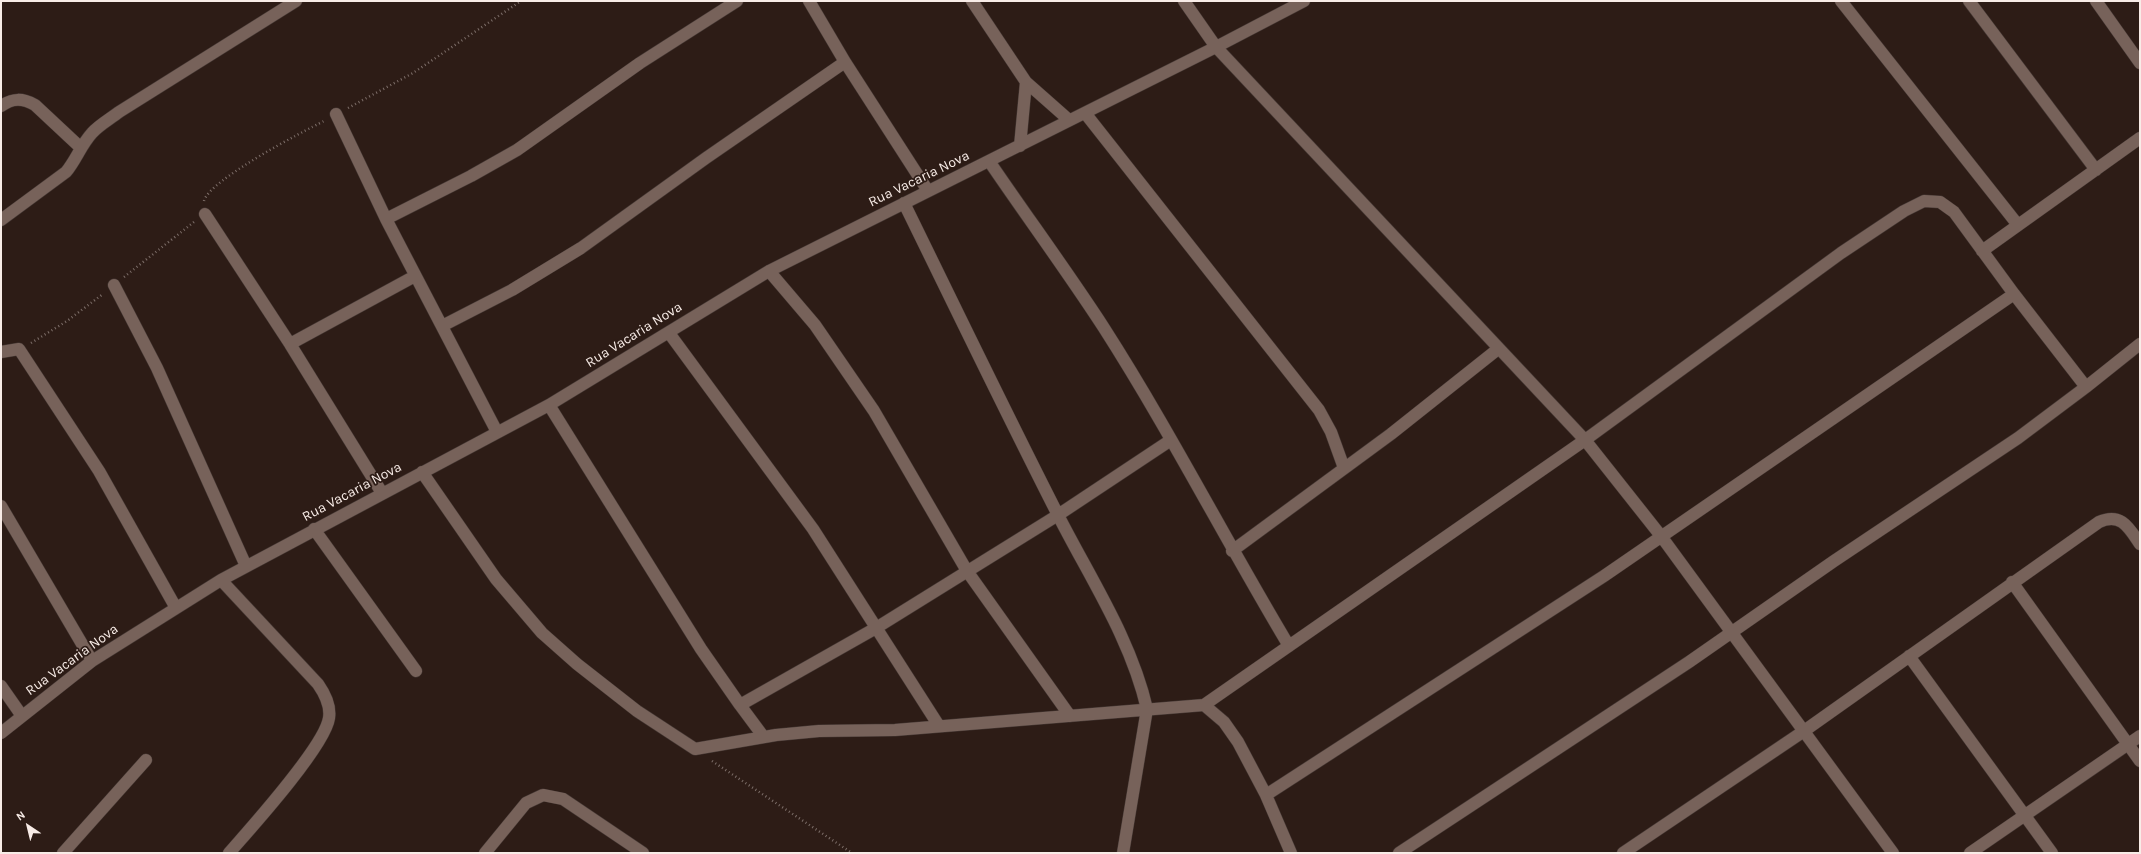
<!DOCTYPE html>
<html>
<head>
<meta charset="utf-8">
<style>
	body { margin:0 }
	#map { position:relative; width:2141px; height:854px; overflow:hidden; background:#2d1c16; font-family:Karla,sans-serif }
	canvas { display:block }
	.frame { position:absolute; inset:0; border:2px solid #f8ece7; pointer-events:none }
	.north { position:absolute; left:8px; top:806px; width:40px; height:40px; -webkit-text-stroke:3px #2d1c16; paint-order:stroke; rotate:325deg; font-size:11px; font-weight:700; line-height:16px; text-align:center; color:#f8ece7 }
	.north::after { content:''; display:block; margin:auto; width:14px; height:18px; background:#f8ece7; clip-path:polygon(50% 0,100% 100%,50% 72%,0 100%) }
</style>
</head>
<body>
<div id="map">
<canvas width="2141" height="854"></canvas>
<div class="frame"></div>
<div class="north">N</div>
</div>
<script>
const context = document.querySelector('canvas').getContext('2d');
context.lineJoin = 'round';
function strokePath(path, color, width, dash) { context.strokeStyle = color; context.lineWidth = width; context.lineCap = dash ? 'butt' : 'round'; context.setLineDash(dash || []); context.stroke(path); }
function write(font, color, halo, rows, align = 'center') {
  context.font = font + ' Karla,sans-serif'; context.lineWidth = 3.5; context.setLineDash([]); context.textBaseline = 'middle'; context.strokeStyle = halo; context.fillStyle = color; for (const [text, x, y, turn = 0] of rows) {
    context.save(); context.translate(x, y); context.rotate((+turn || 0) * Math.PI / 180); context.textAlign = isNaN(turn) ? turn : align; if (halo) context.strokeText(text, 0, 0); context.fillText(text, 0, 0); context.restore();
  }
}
const path = new Path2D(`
	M348 108 413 73 521 1
	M204 201C209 180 302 132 324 121
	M124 277 194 222
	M31 343 67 321 103 294
	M712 761 852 853`);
const minor = new Path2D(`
	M809 1 845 62 928 191
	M972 1 1026 82 1069 120
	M1184 1 1216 47 1585 440 1661 536 1893 853
	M1841 1 2018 225
	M1969 1 2096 170
	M2096 1 2140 63
	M1 106C13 98 22 98 35 105L81 148
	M1085 113 1319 410 1331 432 1344 468
	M336 114 386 219 497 432
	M1020 146 1026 82
	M989 161C1027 217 1067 271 1104 328 1170 431 1226 541 1289 646
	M904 203C955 307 1005 411 1058 515 1090 578 1131 639 1147 709L1123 853
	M205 214 290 344 382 493
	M386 219 471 176 517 150 640 63 737 1
	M1 220 66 172C76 160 81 145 92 133 99 125 110 119 119 112L296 1
	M1982 251 2140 138
	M769 271 815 325 874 411 967 571 1070 716
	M114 285 157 368 246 566
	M442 326 512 290 581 248 706 158 845 62
	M669 333 813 529 939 726
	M290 344 415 276
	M1 352 19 349 99 471 176 608
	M549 405 701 649 740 705 876 628 1058 515 1171 440
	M422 472 496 579 542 633 577 664 637 711 695 749 776 735 819 731 895 730 1204 705 1585 440 1841 253 1904 211 1924 201 1940 202 1954 212 2014 294 2086 387
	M1 506 92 661
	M314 529 416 671
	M1232 551 1391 434 1498 349
	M221 580 318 684C325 694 331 705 329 718 325 746 251 828 229 853
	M2012 582 2140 761
	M1909 656 2052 853
	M1 686 22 716
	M740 705 763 736
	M1204 705 1224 722 1238 742 1266 795 1291 853
	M1 733 92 661 221 580 549 405 769 271 1216 47 1304 1
	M1266 795 1604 576 2014 294
	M63 853 146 760
	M485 853 526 803 543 795 563 799 643 853
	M1399 853 1689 662 1834 561 2018 438 2086 387 2140 344
	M1623 853 1804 731 2099 522C2121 512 2129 528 2140 544
	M1970 853 2140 736`);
const streetNames = [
	["Rua Vacaria Nova",919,179,-26],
	["Rua Vacaria Nova",634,335,-32],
	["Rua Vacaria Nova",352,492,-28],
	["Rua Vacaria Nova",72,660,-36]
];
strokePath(minor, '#463935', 13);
strokePath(path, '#7d6e69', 2.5, [1, 3]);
strokePath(minor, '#77625a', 12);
write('14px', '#f8ece7', '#2d1c16', streetNames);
</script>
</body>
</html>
